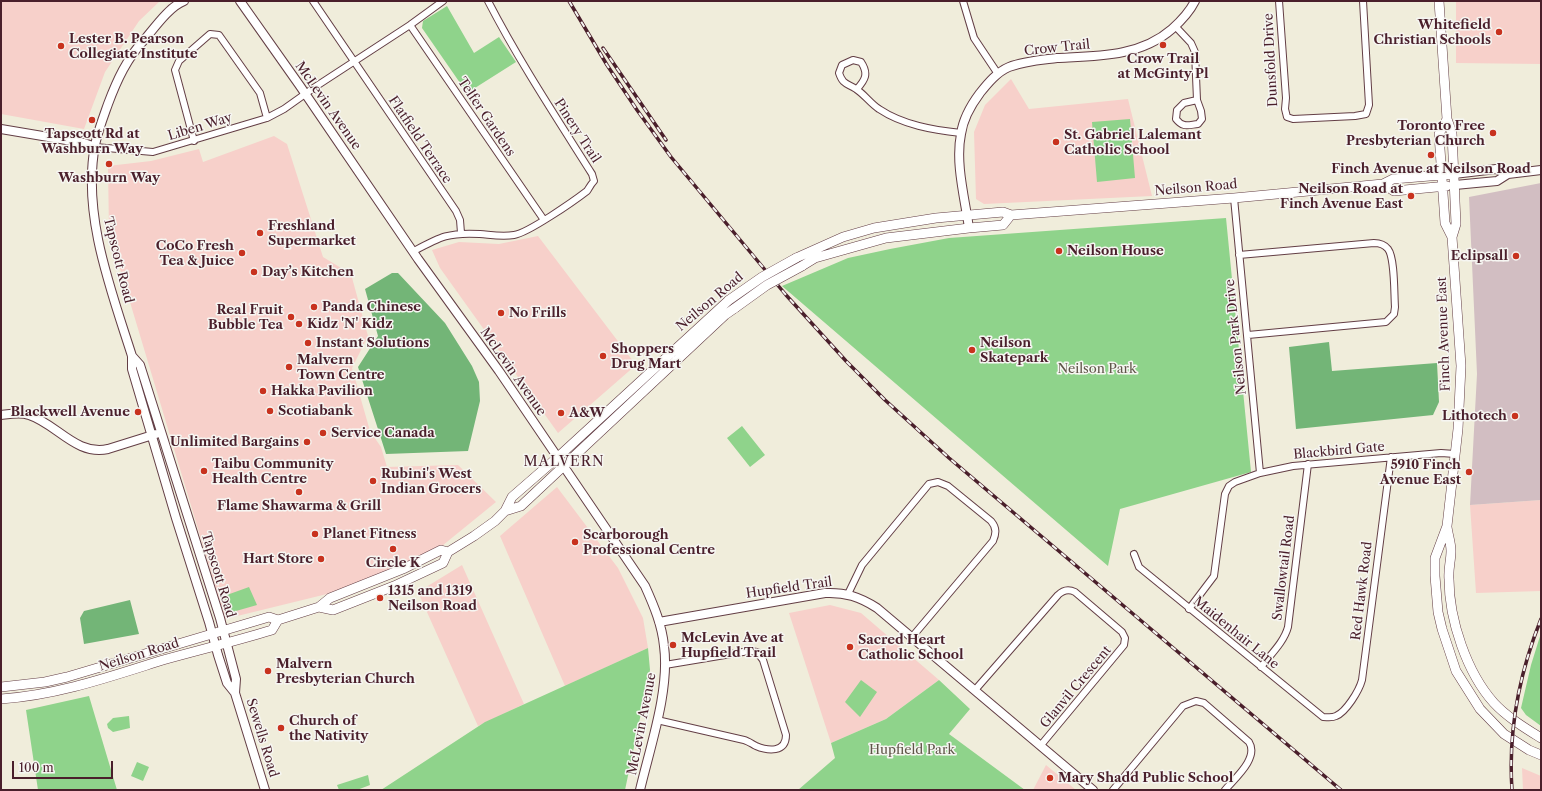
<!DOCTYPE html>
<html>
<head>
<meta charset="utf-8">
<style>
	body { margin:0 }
	#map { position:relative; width:1542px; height:791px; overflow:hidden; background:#f0eddb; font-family:"Libre Caslon Text",serif }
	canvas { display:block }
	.frame { position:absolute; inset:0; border:2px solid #4a1f2b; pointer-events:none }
	.scale { position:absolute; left:12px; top:761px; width:101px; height:18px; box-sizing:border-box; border:2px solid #4a1f2b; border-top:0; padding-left:5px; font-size:12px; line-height:14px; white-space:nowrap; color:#4a1f2b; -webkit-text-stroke:3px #f6f6f2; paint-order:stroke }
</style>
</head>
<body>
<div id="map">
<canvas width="1542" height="791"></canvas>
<div class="frame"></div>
<div class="scale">100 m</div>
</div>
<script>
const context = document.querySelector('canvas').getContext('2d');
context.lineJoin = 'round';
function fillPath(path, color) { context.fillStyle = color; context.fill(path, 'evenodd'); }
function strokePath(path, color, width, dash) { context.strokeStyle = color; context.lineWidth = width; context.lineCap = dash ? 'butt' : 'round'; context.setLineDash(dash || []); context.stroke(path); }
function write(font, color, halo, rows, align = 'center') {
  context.font = font + ' "Libre Caslon Text",serif'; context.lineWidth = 3; context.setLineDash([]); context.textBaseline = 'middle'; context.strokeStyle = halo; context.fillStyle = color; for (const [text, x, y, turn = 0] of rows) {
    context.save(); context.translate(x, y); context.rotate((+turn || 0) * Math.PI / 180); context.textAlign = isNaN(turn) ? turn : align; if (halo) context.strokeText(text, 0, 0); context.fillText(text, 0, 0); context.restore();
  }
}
const built = new Path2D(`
	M1 1H160L139 21 105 72 84 129 1 114Z
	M1456 1H1541V64L1456 63Z
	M1011 79 1029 109 1128 99 1152 196 984 204 976 199 974 132 985 105Z
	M274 136 287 144 323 257 351 274 368 336 352 368 370 431 381 447 387 467 458 465 496 502 437 550 387 572 327 594 225 619 109 232 108 166 151 161 199 149 203 162Z
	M538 236 636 365 558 433 440 268 432 250 459 242 499 244Z
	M557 487 618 568 643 618 648 648 565 686 500 536Z
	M1541 500V591L1476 593 1470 505Z
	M462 565 524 704 478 726 418 592Z
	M830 605 861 613 939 680 886 719 831 743 789 613Z
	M1046 765 1076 790H1033Z
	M1522 768 1541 776V790H1523Z`);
const industrial = new Path2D(`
	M1541 183V500L1470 505 1477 374 1469 197Z`);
const green = new Path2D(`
	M447 6 474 53 499 37 516 62 467 93 422 28 423 21Z
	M1130 119 1135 178 1097 182 1092 122Z
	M1226 218 1251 472 1120 509 1108 566 782 286 848 258 890 249 949 238Z
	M742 426 765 455 750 467 727 438Z
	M249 587 257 605 229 613 224 596Z
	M1541 633V726L1526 715 1521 708 1531 665Z
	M648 648 650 670 625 790H381L485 722Z
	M861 680 877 692 860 717 845 702Z
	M939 680 970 709 949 734 1025 790H798L835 758 831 743 886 719Z
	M89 696 117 790H38L26 710Z
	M129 716 130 728 113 732 108 728 107 724 113 718Z
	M137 762 149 767 143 781 131 776Z
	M368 775 370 785 357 790H339L337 785Z`);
const forest = new Path2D(`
	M392 273H398L445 323 472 366 479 382 480 401 468 451 386 454 358 367 378 336 365 289Z
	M1329 342 1332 371 1437 363 1439 402 1433 415 1296 429 1289 347Z
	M130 600 139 634 84 644 80 618 84 611Z`);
const minor = new Path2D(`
	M313 1 456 211 460 220 461 233
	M963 1 974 38 998 74
	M1279 1 1286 98 1285 109 1287 117 1293 119 1355 116 1366 114 1369 105 1363 1
	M410 25 544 220
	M1175 26 1191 43 1195 52 1197 100 1201 111 1202 119 1198 124C1188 125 1183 128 1176 119L1177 110 1184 103 1197 100
	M857 89C865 80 869 74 861 62L853 60 842 65 839 73C843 85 847 83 856 89 864 94 871 104 879 109 903 125 933 130 961 133
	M194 141 175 70 179 61 210 34 219 35 260 93 267 118
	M95 147 153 152 267 118 284 109 315 87 410 25 443 1
	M1234 198 1260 473
	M414 251C440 237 449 232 480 234 492 235 502 237 514 235 528 233 574 201 587 191 589 188 591 184 594 181L592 174C556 117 519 61 488 1
	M1239 255 1374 243C1379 243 1384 244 1388 249 1395 258 1394 294 1395 307L1394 314 1386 322 1248 335
	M1134 554 1139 567 1323 717C1328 717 1332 718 1336 716 1346 712 1359 691 1362 680L1391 457
	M848 594 862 565 929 484 938 482 948 486 991 521C997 528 996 534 993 541L912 637
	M1189 609 1214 576 1225 494 1229 486 1235 482 1260 473 1293 466 1441 453 1455 454
	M1261 667C1271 654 1284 642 1288 627L1308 464
	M975 690 1058 595C1063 590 1069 589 1075 592L1122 632 1125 638 1124 645 1041 745
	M657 720 744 740C748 741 752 744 756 746 768 751 786 753 786 735L763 660 757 652 749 651 665 665
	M1113 790 1183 706 1196 701 1204 703 1249 742C1259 758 1235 778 1225 790`);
const tertiary = new Path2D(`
	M184 1C170 6 155 27 145 39 127 58 117 80 108 104 103 118 98 131 95 145 82 215 111 290 132 356V369L176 518 209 622 218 655 227 683 235 693
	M240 1 300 86 418 259 499 371 645 586C654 606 662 625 664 646 670 690 650 747 640 790
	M1 129 84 143 95 147
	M1454 174 1496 169 1508 174
	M1455 185 1497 181 1508 174 1541 170
	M969 228C965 199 955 163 961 134 963 119 971 105 980 93 988 83 997 72 1009 67 1024 61 1041 60 1057 58 1097 56 1140 57 1172 29 1181 21 1190 11 1195 1
	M132 356 140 365 220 618 236 679 235 693 265 790
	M1 415C10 414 21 412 29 415 57 424 76 456 108 449L156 434
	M659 622 825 593C845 592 860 597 877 608L1093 790`);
const secondary = new Path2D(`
	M1439 1 1447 119 1452 133 1456 224 1452 237 1461 366 1458 429 1447 526 1435 558V576L1438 612 1442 629 1456 671 1480 709 1504 734 1529 750 1541 755
	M1447 119 1439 134 1445 223 1452 237
	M1383 184 1394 191 1447 186
	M796 258 843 237 874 228 936 218 1003 212 1011 215 1234 198 1383 184 1393 179 1454 174
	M802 266 815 258 886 238 969 228 1003 225 1011 215
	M505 511 521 506 725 315 735 308
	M1447 527C1448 535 1451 543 1451 551 1451 560 1448 570 1449 579 1449 620 1467 673 1494 703 1507 717 1525 728 1541 738
	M319 607 333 610 394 586 443 563 448 552 474 536 495 521 505 511 512 497 558 457 729 300
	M1 687 45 682 67 677 269 617 278 620 319 607 330 598 405 568 441 550 448 552
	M1 699C58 695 109 677 163 660 199 650 236 641 272 630L278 620`);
const rail = new Path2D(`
	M569 1 607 65 637 110 671 157 786 295 846 361 885 400 949 458 1341 790
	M603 48 666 140
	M1512 790C1508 731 1519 674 1541 619`);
const secondaryBridge = new Path2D(`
	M729 300 762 277 796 258
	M735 308 767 285 802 266`);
const markers = [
	[1499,32,4,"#c8321e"],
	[1163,45,4,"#c8321e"],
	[61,46,4,"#c8321e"],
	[92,120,4,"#c8321e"],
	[1493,133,4,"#c8321e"],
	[1056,142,4,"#c8321e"],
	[1431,155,4,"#c8321e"],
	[109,164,4,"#c8321e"],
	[1411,196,4,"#c8321e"],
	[260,233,4,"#c8321e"],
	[1059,251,4,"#c8321e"],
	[242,253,4,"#c8321e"],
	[1516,256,4,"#c8321e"],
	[254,272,4,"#c8321e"],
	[314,307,4,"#c8321e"],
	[501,313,4,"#c8321e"],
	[291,317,4,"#c8321e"],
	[299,324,4,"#c8321e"],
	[308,343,4,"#c8321e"],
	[972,350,4,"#c8321e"],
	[603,356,4,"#c8321e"],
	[289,367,4,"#c8321e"],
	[263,391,4,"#c8321e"],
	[270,411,4,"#c8321e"],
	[138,412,4,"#c8321e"],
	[561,413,4,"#c8321e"],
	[1515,416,4,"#c8321e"],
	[323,433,4,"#c8321e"],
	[307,442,4,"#c8321e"],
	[204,471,4,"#c8321e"],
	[1469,472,4,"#c8321e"],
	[373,481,4,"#c8321e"],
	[299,492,4,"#c8321e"],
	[315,534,4,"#c8321e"],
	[575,542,4,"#c8321e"],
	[393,549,4,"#c8321e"],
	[321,559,4,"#c8321e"],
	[380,598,4,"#c8321e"],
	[673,645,4,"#c8321e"],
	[850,647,4,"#c8321e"],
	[268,671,4,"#c8321e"],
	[281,728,4,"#c8321e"],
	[1050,778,4,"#c8321e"]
];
const poiNames = [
	["Whitefield",1491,25,"right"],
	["Christian Schools",1491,40,"right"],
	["Lester B. Pearson",69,39],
	["Collegiate Institute",69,54],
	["Crow Trail",1163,59,"center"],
	["at McGinty Pl",1163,74,"center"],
	["Toronto Free",1485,126,"right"],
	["Presbyterian Church",1485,141,"right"],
	["Tapscott Rd at",92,134,"center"],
	["Washburn Way",92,149,"center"],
	["St. Gabriel Lalemant",1064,135],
	["Catholic School",1064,150],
	["Finch Avenue at Neilson Road",1431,169,"center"],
	["Washburn Way",109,178,"center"],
	["Neilson Road at",1403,189,"right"],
	["Finch Avenue East",1403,204,"right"],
	["Freshland",268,226],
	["Supermarket",268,241],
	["CoCo Fresh",234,246,"right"],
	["Tea & Juice",234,261,"right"],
	["Neilson House",1067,251],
	["Eclipsall",1508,256,"right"],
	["Day’s Kitchen",262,272],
	["Panda Chinese",322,307],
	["Real Fruit",283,310,"right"],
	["Bubble Tea",283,325,"right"],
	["No Frills",509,313],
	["Kidz 'N' Kidz",307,324],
	["Instant Solutions",316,343],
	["Neilson",980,343],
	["Skatepark",980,358],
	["Shoppers",611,349],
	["Drug Mart",611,364],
	["Malvern",297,360],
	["Town Centre",297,375],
	["Hakka Pavilion",271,391],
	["Scotiabank",278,411],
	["Blackwell Avenue",130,412,"right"],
	["A&W",569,413],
	["Lithotech",1507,416,"right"],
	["Service Canada",331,433],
	["Unlimited Bargains",299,442,"right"],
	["Taibu Community",212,464],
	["Health Centre",212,479],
	["5910 Finch",1461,465,"right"],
	["Avenue East",1461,480,"right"],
	["Rubini's West",381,474],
	["Indian Grocers",381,489],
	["Flame Shawarma & Grill",299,506,"center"],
	["Planet Fitness",323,534],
	["Scarborough",583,535],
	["Professional Centre",583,550],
	["Hart Store",313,559,"right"],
	["Circle K",393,563,"center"],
	["1315 and 1319",388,591],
	["Neilson Road",388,606],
	["McLevin Ave at",681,638],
	["Hupfield Trail",681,653],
	["Sacred Heart",858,640],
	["Catholic School",858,655],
	["Malvern",276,664],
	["Presbyterian Church",276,679],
	["Church of",289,721],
	["the Nativity",289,736],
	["Mary Shadd Public School",1058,778]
];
const streetNames = [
	["Crow Trail",1057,48,-6],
	["Dunsfold Drive",1271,60,-93],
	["McLevin Avenue",328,106,55],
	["Telfer Gardens",486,117,56],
	["Liben Way",200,127,-17],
	["Pinery Trail",577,131,57],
	["Flatfield Terrace",420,140,56],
	["Neilson Road",1196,188,-5],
	["Tapscott Road",118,260,76],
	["Neilson Road",710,302,-40],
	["Finch Avenue East",1444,334,-92],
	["Neilson Park Drive",1236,337,-96],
	["McLevin Avenue",513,372,55],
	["Blackbird Gate",1339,451,-5],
	["Swallowtail Road",1284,568,-83],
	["Tapscott Road",218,575,73],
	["Hupfield Trail",789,588,-8],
	["Red Hawk Road",1362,591,-83],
	["Maidenhair Lane",1236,633,39],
	["Neilson Road",139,655,-17],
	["Glanvil Crescent",1076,687,-50],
	["McLevin Avenue",642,724,-79],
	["Sewells Road",262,738,73]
];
const parkNames = [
	["Neilson Park",1097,369],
	["Hupfield Park",912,750]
];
const neighbourhoodNames = [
	["MALVERN",564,462]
];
fillPath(built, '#f7d0ca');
fillPath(industrial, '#d2bec2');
fillPath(green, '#8fd38b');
fillPath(forest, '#73b577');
strokePath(minor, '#633e45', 8);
strokePath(tertiary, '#633e45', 10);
strokePath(secondary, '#633e45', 10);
strokePath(minor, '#fff', 6);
strokePath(tertiary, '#fff', 8);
strokePath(secondary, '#fff', 9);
strokePath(rail, '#4a1f2b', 3.5);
strokePath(rail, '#f6f6f2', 2, [6]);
strokePath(secondaryBridge, '#633e45', 10, []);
strokePath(secondaryBridge, '#fff', 9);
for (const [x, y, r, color] of markers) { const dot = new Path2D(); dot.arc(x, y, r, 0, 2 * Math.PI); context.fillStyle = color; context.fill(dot); strokePath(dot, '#f6f6f2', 1.5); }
write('bold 13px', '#4a1f2b', '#f6f6f2', poiNames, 'left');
write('13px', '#4a1f2b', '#f6f6f2', streetNames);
write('13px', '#5f5548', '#f6f6f2', parkNames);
context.letterSpacing = '1px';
write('14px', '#4a1f2b', '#f6f6f2', neighbourhoodNames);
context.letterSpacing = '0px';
</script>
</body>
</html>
